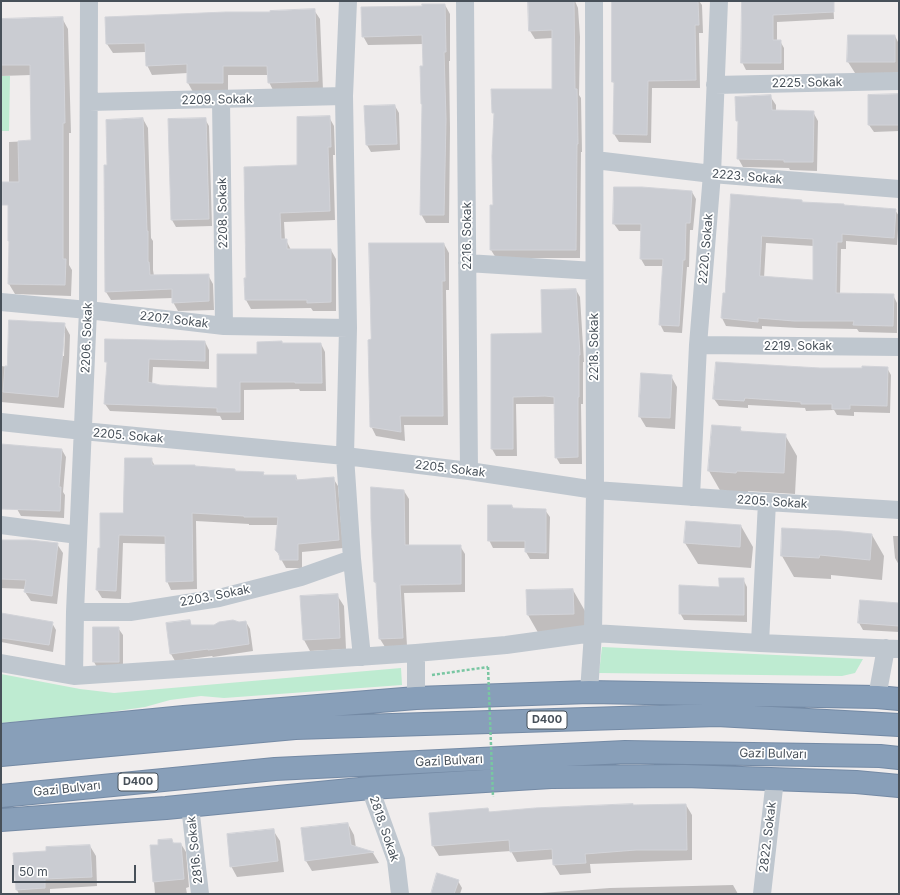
<!DOCTYPE html>
<html>
<head>
<meta charset="utf-8">
<style>
	body { margin:0 }
	#map { position:relative; width:900px; height:895px; overflow:hidden; background:#f0eded; font-family:Inter,sans-serif }
	canvas { display:block }
	.frame { position:absolute; inset:0; border:2px solid #475059; pointer-events:none }
	.scale { position:absolute; left:12px; top:865px; width:124px; height:18px; box-sizing:border-box; border:2px solid #475059; border-top:0; padding-left:5px; font-size:12px; line-height:14px; white-space:nowrap; color:#475059; -webkit-text-stroke:3px #fff; paint-order:stroke }
</style>
</head>
<body>
<div id="map">
<canvas width="900" height="895"></canvas>
<div class="frame"></div>
<div class="scale">50 m</div>
</div>
<script>
const context = document.querySelector('canvas').getContext('2d');
context.lineJoin = 'round';
function fillPath(path, color) { context.fillStyle = color; context.fill(path, 'evenodd'); }
function strokePath(path, color, width, dash) { context.strokeStyle = color; context.lineWidth = width; context.lineCap = dash ? 'butt' : 'round'; context.setLineDash(dash || []); context.stroke(path); }
function write(font, color, halo, rows, align = 'center') {
  context.font = font + ' Inter,sans-serif'; context.lineWidth = 3.5; context.setLineDash([]); context.textBaseline = 'middle'; context.strokeStyle = halo; context.fillStyle = color; for (const [text, x, y, turn = 0] of rows) {
    context.save(); context.translate(x, y); context.rotate((+turn || 0) * Math.PI / 180); context.textAlign = isNaN(turn) ? turn : align; if (halo) context.strokeText(text, 0, 0); context.fillText(text, 0, 0); context.restore();
  }
}
const green = new Path2D(`
	M1 76H10L9 131H1Z
	M602 647 863 659 855 673 842 676 599 673Z
	M401 668 402 685 224 698 201 696 170 700 145 707 89 715 1 723V674L80 689 114 693Z`);
const shadow = new Path2D(`
	M575 1 578 8 580 37 579 95 581 98 582 152H581L580 258H496L491 250 494 206 495 115 493 112 553 90V38L535 39 530 31 529 2Z
	M613 1H699L702 5 703 33H699L700 88H652L651 143 619 142 614 134 615 84 613 82Z
	M743 1H833L834 19 777 22V41H780L784 48V70H746L742 62Z
	M445 5 450 14V61H449L450 129 449 223H426L421 214 423 106 422 104 421 67H424V44L368 45 363 36Z
	M314 10 320 19 323 90 274 92 269 82V75H228V92H193L188 83V73L152 75 147 65 146 52 113 53 107 44 271 13Z
	M62 18 68 29 71 133H69V265L72 270 71 296 15 294 9 284V142L32 141 31 75 1 76V20Z
	M895 36 899 44V73H855L848 62Z
	M770 96 776 105V111L813 112 818 121 817 171 790 170 789 168 743 167 738 158 739 123 737 120Z
	M899 97V131L874 132 869 125Z
	M395 106 399 113 400 150 371 152 367 145Z
	M329 117 334 126 335 155H333L335 220 284 222 285 240H286L291 250H331L336 259V311H313L311 308 251 309 246 300 245 279 298 166Z
	M143 119 148 128 151 238 153 241V270L154 276 208 275 213 284 214 310 178 311 173 302V298L111 300 106 292 108 166Z
	M205 119 209 126 212 226 176 227 172 220Z
	M692 192 696 199 693 230H690L689 267H687L682 333 664 332 660 324 664 266H645L641 259 642 231H619L614 224Z
	M732 195 802 203 895 210 899 216 897 245 846 241V249H841L840 295H893L897 303V333L859 332 857 329 798 328 762 326V329L726 326 722 318 726 294ZM766 243 814 246V281L764 278Z
	M444 244 449 253V290H446L448 425H404L405 441 376 436 371 426 372 340Z
	M576 290 580 297 584 362H583V404H581L582 464H560L556 457 555 404H516L517 456H496L492 449V335L543 334Z
	M64 324 70 335 69 362 64 408 1 402V366L8 367ZM63 333H65L64 356H62Z
	M205 342 209 350V369L153 367 152 385 218 389 258 355 282 342 283 344H321L325 352 326 391H300L299 389 244 390V420H222L220 416 110 411 105 404 108 365 106 361Z
	M887 368 891 375 890 413 854 412V416L837 415 834 410 806 411 805 408 748 405V408L719 406 714 399 820 369H863Z
	M671 376 677 387 675 429 646 427 640 417Z
	M740 428 742 432 785 435 797 456 795 494 748 491V494L721 492 709 471Z
	M1 445 62 450 66 457 63 492 65 495 64 518 21 516 17 509 1 500Z
	M151 459 155 466 235 470 236 472 263 473 265 476H296L298 481 333 478 338 486 343 548 302 552V568H286L276 550 278 525H249V524L196 521 197 589 171 590 167 581 166 544 123 543 121 599 102 598 97 590 99 549H101L124 514Z
	M404 491 409 499V546H460L465 554V592L404 593 407 646 385 647 380 639 378 587 375 582Z
	M512 506 514 509 545 510 550 517 549 559H530L526 552V548H493L489 540Z
	M687 522 741 526 753 547 751 568 698 564 685 543Z
	M783 529 872 535 884 556 882 580 831 575V579L794 577 782 556Z
	M893 536H899V565L895 558Z
	M1 540 57 544 63 553 57 604 31 601 25 592 26 589 1 588Z
	M743 579 747 587V622L684 620 680 613 720 588Z
	M573 590 585 611V635L540 636 528 615Z
	M337 595 344 606 346 649 310 651 304 640 301 597Z
	M899 604V632L863 630 859 623Z
	M1 614 52 623 56 630 53 652 1 642Z
	M189 621 192 626H215L246 622 250 629 253 651 213 657 212 656 175 661 171 654Z
	M118 628 123 635V669H98L94 662Z
	M686 805 692 815V860L590 864 591 873 560 875 554 865V859L517 862 511 851 439 856 433 846 488 809 490 813 633 806Z
	M348 824 354 835 356 848 373 853 379 863 312 871 306 861Z
	M273 830 280 841 284 872 237 877 231 866Z
	M172 840 174 844H181L186 852 189 887 186 888 187 894H155L151 846 159 845Z
	M90 846 96 856 97 886 50 889V894H19L17 890 14 854 47 852Z
	M458 881 462 888 460 894H434Z
	M733 885 738 894H527L610 888Z`);
const building = new Path2D(`
	M528 1H574L575 89H577L578 144H577L576 250H490V205H493L492 156 494 113H492L491 89H552V30L529 31Z
	M612 1H698L699 25H695L696 80 648 81 647 135 613 134 614 82H612Z
	M742 1H834V12L773 15V40H781V63H741Z
	M422 4H445L446 52H444L446 119 444 215H420L422 104H421L420 66H423L422 35 362 37 361 7 422 6Z
	M315 9 318 81 268 83 267 66H223V83H187V64L146 66 145 43 106 44 105 17 226 12H270V11Z
	M63 17 65 123H63V259H66L65 285 8 284 9 241H8V205H2V182H19L18 141 31 140 30 65H1V19Z
	M848 35H895V62H847Z
	M899 94V125H868V95Z
	M771 95 772 110 814 111 813 162H784V160L737 159 738 121H736L735 97Z
	M395 105 397 144 366 145 364 106Z
	M330 116 331 147H328L330 211 280 213 281 239H287V249H331V302L307 303V300H245L244 278H246L244 167 297 165V117Z
	M143 118 147 231H148V262H149L150 275 209 274V301L172 303V289L105 292 104 165H107L106 120Z
	M206 118 209 219 171 220 168 119Z
	M614 187H642L692 191 690 223H686L685 260H683L679 326 659 325 663 259H640L641 224H613Z
	M731 194 802 200V202L844 204V205L896 209 894 238 842 234V242H837L836 293 894 294 893 326 853 325 854 321H794L758 318V322L721 318 723 293H725ZM762 236 813 239V280L760 276Z
	M369 243H444L445 281H442L443 416H400L401 432 370 427 368 340 371 339Z
	M576 289 580 355H579V397H578V457L555 458 554 397 545 396 513 397V449H491V334L542 333 541 290Z
	M9 320 65 323 63 351 58 397 3 392 5 366H7Z
	M105 339 205 341V361L149 359 148 382 160 385 217 388V354H257V342L282 341V343H321L322 383H295V382H240V412H217V408L104 404 107 362H105Z
	M716 362 820 368H862V366L888 367 887 406 850 405V409H832V404H801V402L745 398 744 401 713 399Z
	M641 373 672 375 670 418 639 417Z
	M712 425 741 427 740 431 786 434 784 473 737 471 736 473 708 471Z
	M1 444 62 449 59 487H61L60 511 1 509Z
	M125 458H152V465H195V466L235 469V471L264 472 263 475H296V480L334 477 339 540 298 544V560H280L279 554 275 550 278 517H244V516L192 513 193 581 166 582 165 536 119 535 116 591 96 590 98 548H100V513H123Z
	M371 487 404 490 405 545H461V584L400 585 403 638 379 639 376 582H374L371 520Z
	M488 505H512V508L546 509V553L525 552V541H488Z
	M686 521 741 525 740 547 684 543Z
	M782 528 842 531 872 534 870 560 820 555 819 558 781 556Z
	M1 540H30L58 543 52 596 24 592 26 580 1 579Z
	M719 578H744V615L679 614V585L719 587Z
	M573 589 574 614 527 615 526 590Z
	M338 594 340 638 303 640 300 596Z
	M860 600 899 603V626L858 623Z
	M1 613 53 622 49 645 1 638Z
	M190 620 191 625H214L219 622 233 620 239 622 246 621 249 644 208 650V649L170 654 166 623Z
	M93 627H119V662H93Z
	M633 804V805L686 804 687 850H636L585 854 586 863 553 865 552 849 510 852 509 840 432 846 429 813 488 808 489 812 535 808Z
	M348 823 351 845 374 852 305 861 301 828Z
	M274 829 278 861 230 867 227 834Z
	M172 839 173 843H181L184 879 153 882 150 845H158V840Z
	M90 845 92 877 45 879V888L16 890 13 853 46 851V847Z
	M437 873 459 880 454 894H431Z`);
const path = new Path2D(`
	M432 675 488 667`);
const street = new Path2D(`
	M348 1 344 96 348 328 345 456 352 559 362 657
	M465 1 469 471
	M715 85 899 81
	M221 100 224 326
	M89 102 344 96
	M595 160 712 174 899 189
	M467 263 594 271
	M1 302 88 310 224 326 348 328
	M698 345 899 347
	M1 422 83 431 345 456 469 471 595 490 767 502 899 510
	M691 497 698 345 712 174 719 1
	M1 525 78 535
	M75 612H130L219 598 301 577 352 559
	M760 643 767 502
	M416 653V698
	M1 663 74 676 416 653 506 645 593 633 760 643 899 649
	M74 676 75 612 88 310 89 1
	M589 692 593 633 595 490 594 1
	M877 697 886 648
	M370 788 396 860 400 894
	M190 806 200 894
	M762 894 775 779`);
const highway = new Path2D(`
	M1 735 184 717 416 698 589 692 877 697 899 699
	M1 755 295 728 717 715 899 725
	M1 796 275 769 625 752 880 756 899 758
	M1 820 166 808 370 788 551 777 685 776 856 782 899 786`);
const pathBridge = new Path2D(`
	M488 667 493 797`);
const shields = [
	[547,720,40],
	[138,782,40]
];
const shieldNames = [
	["D400",547,720],
	["D400",138,782]
];
const streetNames = [
	["2225. Sokak",807,83,-1],
	["2209. Sokak",217,100,-1],
	["2223. Sokak",747,177,5],
	["2208. Sokak",223,213,-91],
	["2216. Sokak",467,236,-90],
	["2220. Sokak",706,249,-85],
	["2207. Sokak",174,320,7],
	["2206. Sokak",87,338,-88],
	["2219. Sokak",798,346],
	["2218. Sokak",594,347,-90],
	["2205. Sokak",128,436,5],
	["2205. Sokak",450,469,7],
	["2205. Sokak",772,502,4],
	["2203. Sokak",215,596,-11],
	["Gazi Bulvarı",773,754,1],
	["Gazi Bulvarı",449,761,-3],
	["Gazi Bulvarı",67,789,-6],
	["2818. Sokak",384,829,71],
	["2822. Sokak",768,837,-83],
	["2816. Sokak",195,850,-96]
];
fillPath(green, '#beebd1');
fillPath(shadow, '#0003');
fillPath(building, '#caccd2');
strokePath(building, '#d2d3d8', 1);
strokePath(highway, '#748aa5', 24);
strokePath(path, '#79c6a2', 2.5, [3, 2]);
strokePath(street, '#bfc7cf', 18);
strokePath(highway, '#889fb9', 22);
strokePath(pathBridge, '#79c6a2', 2.5, [3, 2]);
for (const [x, y, w] of shields) { const box = new Path2D(); box.roundRect(x - w / 2, y - 9, w, 18, 3); context.fillStyle = '#fff'; context.fill(box); strokePath(box, '#475059', 1); }
write('bold 11px', '#475059', null, shieldNames);
write('12px', '#475059', '#fff', streetNames);
</script>
</body>
</html>
